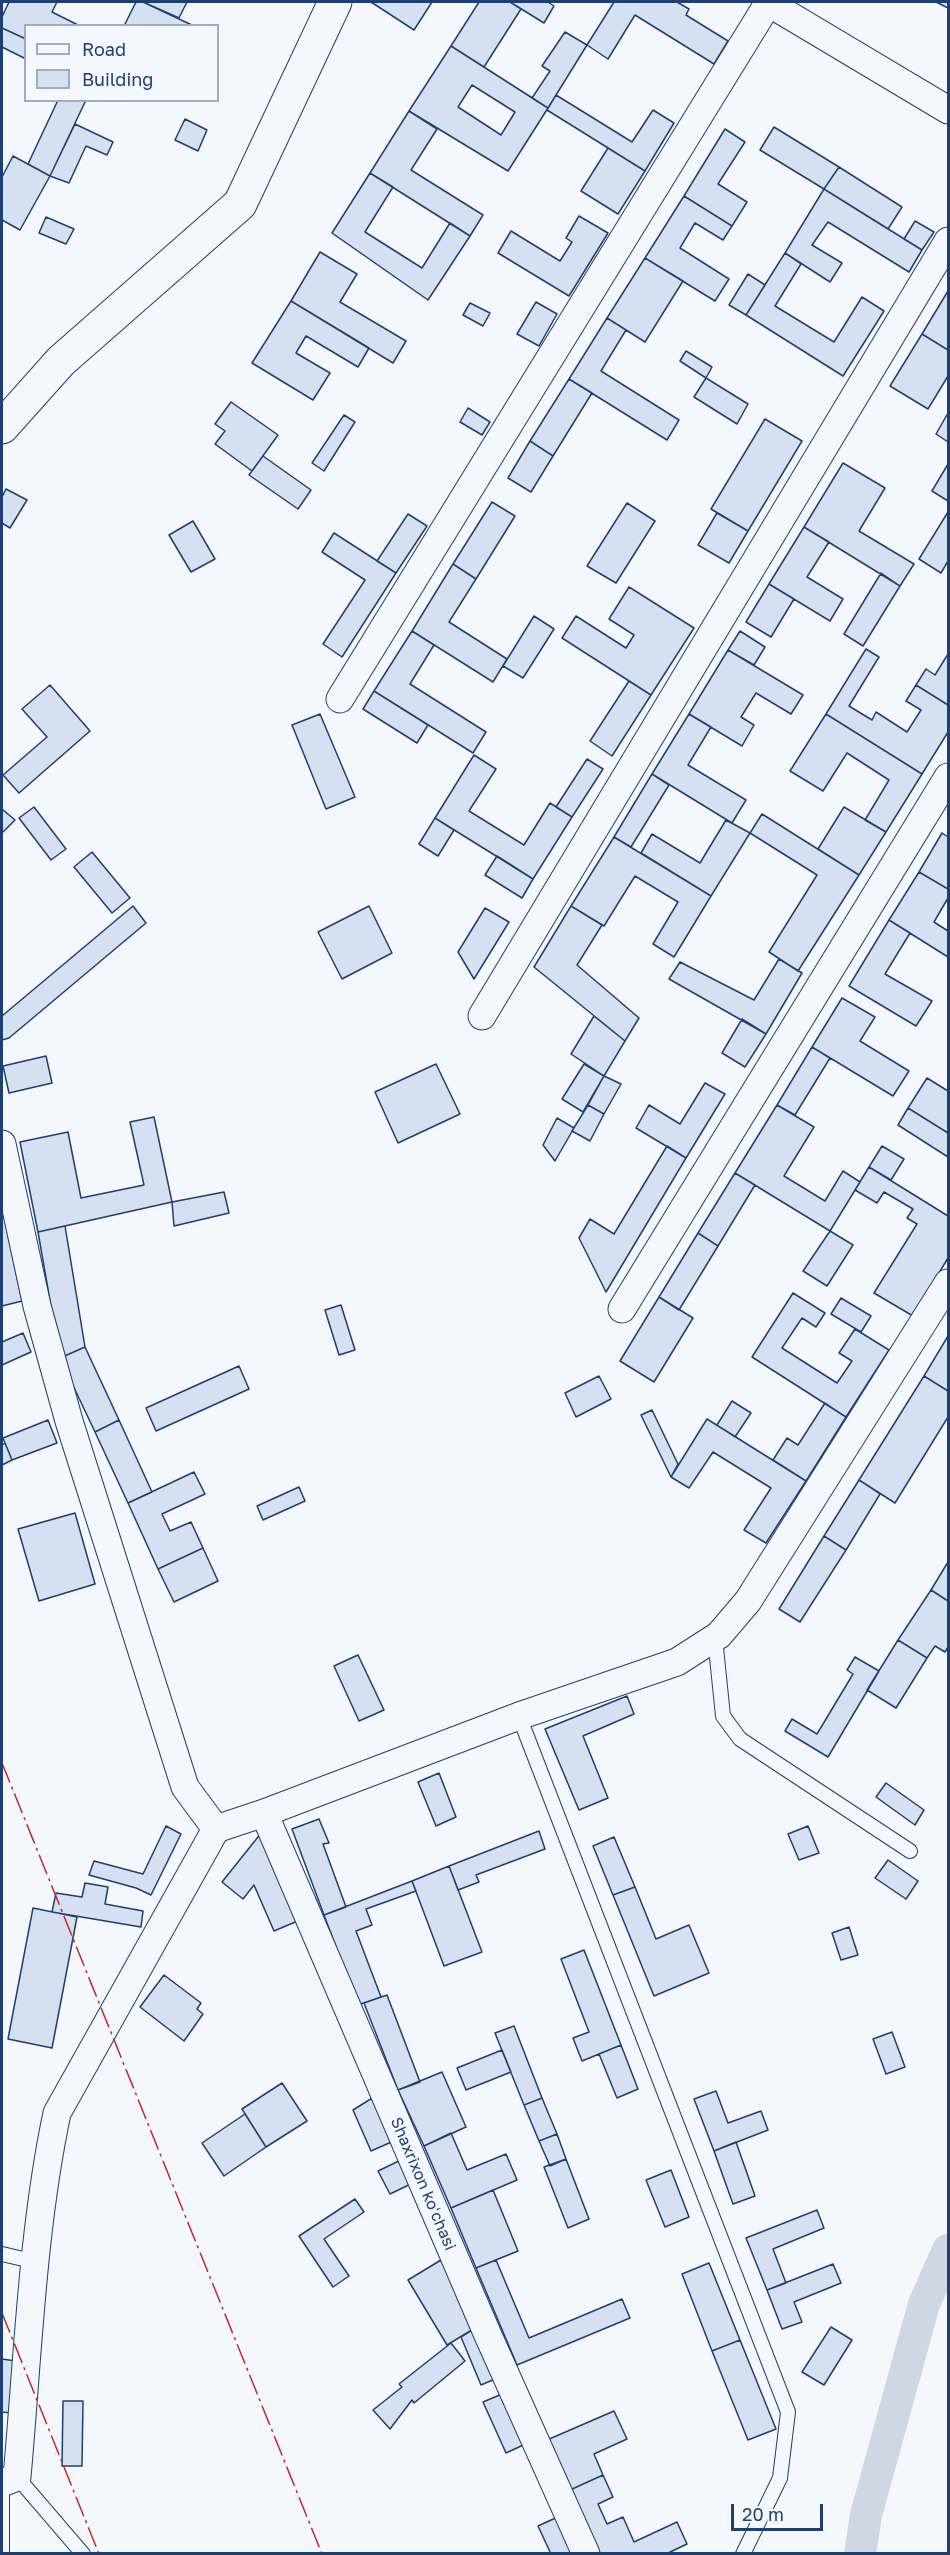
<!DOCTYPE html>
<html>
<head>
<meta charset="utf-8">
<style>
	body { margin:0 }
	#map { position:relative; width:950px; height:2555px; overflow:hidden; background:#f4f7fb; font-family:"Golos Text",sans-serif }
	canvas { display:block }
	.frame { position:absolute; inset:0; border:3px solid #1d3f73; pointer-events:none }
	.legend { position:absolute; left:24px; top:24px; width:195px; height:78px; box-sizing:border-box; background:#f4f7fb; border:2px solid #9eadc5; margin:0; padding:8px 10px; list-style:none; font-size:18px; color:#1d3f73 }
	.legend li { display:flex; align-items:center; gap:12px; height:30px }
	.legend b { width:30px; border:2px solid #9eadc5 }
	.scale { position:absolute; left:731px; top:2504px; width:92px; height:27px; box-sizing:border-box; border:3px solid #1d3f73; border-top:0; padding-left:8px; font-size:18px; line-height:21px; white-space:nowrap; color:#1d3f73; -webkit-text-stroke:4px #f4f7fb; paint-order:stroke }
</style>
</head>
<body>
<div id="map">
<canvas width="950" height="2555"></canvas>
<div class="frame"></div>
<ul class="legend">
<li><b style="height:8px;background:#f4f7fb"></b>Road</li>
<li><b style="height:16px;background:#d5e0f0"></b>Building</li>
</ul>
<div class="scale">20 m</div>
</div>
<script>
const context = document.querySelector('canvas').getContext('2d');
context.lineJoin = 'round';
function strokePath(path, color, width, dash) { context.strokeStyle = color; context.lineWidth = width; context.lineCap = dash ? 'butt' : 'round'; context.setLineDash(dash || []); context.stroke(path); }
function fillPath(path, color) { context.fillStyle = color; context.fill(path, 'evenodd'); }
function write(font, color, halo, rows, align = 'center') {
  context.font = font + ' "Golos Text",sans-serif'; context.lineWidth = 4.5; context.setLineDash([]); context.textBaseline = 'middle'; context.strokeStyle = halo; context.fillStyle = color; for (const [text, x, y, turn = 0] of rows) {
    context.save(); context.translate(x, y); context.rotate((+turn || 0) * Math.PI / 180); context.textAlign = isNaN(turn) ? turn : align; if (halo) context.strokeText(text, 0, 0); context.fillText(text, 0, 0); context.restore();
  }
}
const canal = new Path2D(`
	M860 2554 866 2515 924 2304 948 2250`);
const building = new Path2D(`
	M9 2H57L52 12 78 25 26 26V39L2 28V17Z
	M136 2H143L194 26H124Z
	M143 2H187L179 18Z
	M371 2H432L414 30Z
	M479 2H510L521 9 484 67 451 46Z
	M510 2H548L554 6 544 23Z
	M614 2H677L689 9 686 15 728 41 714 64 635 15 608 59 587 45Z
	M936 2H948V8Z
	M2 28 26 39V59L2 47Z
	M565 32 587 45 548 108 532 98 550 71 542 66Z
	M451 46 548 108 508 171 409 111ZM472 85 515 112 501 135 458 107Z
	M556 95 632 142 653 110 674 123 645 171 547 110Z
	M58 100H86L50 176 28 164Z
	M409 111 437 129 411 170 483 215 470 236 370 173Z
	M185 119 207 130 198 151 175 140Z
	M75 124 113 142 107 155 86 146 69 183 50 176Z
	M774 127 839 167 824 189 760 150Z
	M725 129 745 142 718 184 747 202 732 226 684 196Z
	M608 148 645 171 618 214 581 191Z
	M13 156 50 176 20 230 2 220V177Z
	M839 167 902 207 888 229 824 189Z
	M370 173 393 187 365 232 422 268 450 223 470 236 428 300 332 233Z
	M824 189 922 250 909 272 828 222 812 245 842 263 830 282 785 253Z
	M684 196 732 226 723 240 695 223 680 248 729 279 715 301 645 258Z
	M579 216 608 233 569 296 498 253 511 231 560 261 572 242 566 238Z
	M46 217 74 229 66 244 39 233Z
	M915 221 934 232 922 250 904 239Z
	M320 252 357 274 340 302 406 341 393 363 291 301Z
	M785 253 801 264 775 306 834 342 862 297 884 311 843 376 746 315Z
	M645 258 683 281 645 342 607 318Z
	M748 274 765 285 746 315 729 305Z
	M948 291V350L922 334Z
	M291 301 369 348 358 367 306 336 296 353 330 373 313 400 252 363Z
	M536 302 557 314 539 346 517 334Z
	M470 303 490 313 483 326 463 315Z
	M607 318 626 330 601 371 679 420 667 440 569 379Z
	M922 334 948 350V376L928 409 890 386Z
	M686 351 712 367 706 378 680 361Z
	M706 378 748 404 737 424 694 397Z
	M569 379 592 393 553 456 530 441Z
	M231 402 278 435 252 471 215 444 225 431 215 424Z
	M468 408 490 422 482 435 460 422Z
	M948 413V442L936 434Z
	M344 415 355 422 324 471 312 463Z
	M765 419 802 441 748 531 711 509Z
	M530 441 553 456 531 492 508 478Z
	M263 456 311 490 298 509 249 475Z
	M843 463 885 488 859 531 914 564 900 586 804 527Z
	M948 464V501L932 491Z
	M6 489 27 500 10 528 2 523V497Z
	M492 502 515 516 476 579 453 564Z
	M627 503 655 521 616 583 587 566Z
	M948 512V561L941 573 919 559Z
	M717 513 748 531 729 563 698 545Z
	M408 514 427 526 396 573 377 561Z
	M193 521 215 559 191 572 169 535Z
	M804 527 829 542 807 577 843 599 830 621 769 584Z
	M334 533 396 573 342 657 323 644 365 580 322 552Z
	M453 564 476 579 449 622 507 659 493 682 412 631Z
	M881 573 900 586 863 646 844 634Z
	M769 584 794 599 771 637 746 622Z
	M629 587 694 628 651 695 562 638 576 616 626 648 634 635 609 619Z
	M534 616 554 629 523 678 503 666Z
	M412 631 434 645 410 684 486 732 473 753 374 691Z
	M740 631 765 647 754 665 728 650Z
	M866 649 879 657 849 706 872 720 876 712 907 732 921 710 906 701 916 685 948 705V732L922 774 826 714Z
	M728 650 803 695 791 714 756 693 741 717 754 725 742 746 689 714Z
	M948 654V705L916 685 926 669 935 675Z
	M629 681 651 695 612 756 590 741Z
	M50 685 90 731 19 793 3 775 47 737 22 709Z
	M374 691 428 725 417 743 363 709Z
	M320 714 355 797 326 809 292 725Z
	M689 714 711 727 688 765 746 800 732 823 652 774Z
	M826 714 922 774 886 832 865 820 889 780 847 753 823 791 790 771Z
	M474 755 496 769 469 811 524 845 550 803 572 817 533 879 435 818Z
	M587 759 603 769 572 817 556 807Z
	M652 774 669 785 631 847 614 837Z
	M34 807 66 849 51 860 19 818Z
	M844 807 886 832 859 875 818 849Z
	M2 809 15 820 2 833Z
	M762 814 859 875 798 971 769 952 817 875 750 833Z
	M435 818 454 830 438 856 419 844Z
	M726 820 750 833 711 896 641 853 652 834 700 863Z
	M942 833 948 837V889L919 872Z
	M614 837 711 896 674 957 653 944 678 902 635 876 604 926 571 906Z
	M92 852 130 898 112 913 74 867Z
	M497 856 533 879 522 898 485 875Z
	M919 872 948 889V898L934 922 948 931V957L889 920Z
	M133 906 146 923 9 1038 2 1040V1013V1016Z
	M369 906 392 953 342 979 318 932Z
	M571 906 602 925 577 965 639 1018 625 1041 534 967Z
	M485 908 509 922 474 979 458 952Z
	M889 920 910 933 885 974 932 1001 916 1026 849 986Z
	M779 959 802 973 766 1034 669 979 680 962 754 1000Z
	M842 998 875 1017 860 1041 909 1071 893 1096 812 1047Z
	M594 1016 625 1041 604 1076 571 1054Z
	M742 1019 766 1034 745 1067 722 1053Z
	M812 1047 830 1058 795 1115 777 1105Z
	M46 1056 52 1083 9 1093 3 1066Z
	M436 1064 460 1114 398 1143 375 1092Z
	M584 1064 604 1076 583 1112 562 1099Z
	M604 1076 621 1084 604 1114 588 1105Z
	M927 1078 948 1091V1133L908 1108Z
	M705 1083 725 1094 686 1158 636 1128 649 1105 680 1124Z
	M588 1105 604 1114 590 1141 572 1131Z
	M777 1105 814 1127 784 1176 825 1201 843 1171 860 1182 830 1231 735 1173Z
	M908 1108 948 1133V1157L898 1125Z
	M154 1117 172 1202 38 1232 20 1142 68 1132 81 1198 144 1185 130 1122Z
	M557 1118 574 1128 555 1161 543 1145Z
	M667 1146 686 1158 606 1292 579 1238 590 1219 614 1234Z
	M882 1146 904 1159 891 1180 869 1167Z
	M869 1167 948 1216V1258L913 1316 874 1293 917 1224 907 1218 913 1209 884 1192 877 1203 855 1190Z
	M735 1173 755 1185 718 1246 698 1233Z
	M224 1192 229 1213 174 1226 172 1202Z
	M2 1207 22 1301 2 1306Z
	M65 1226 85 1347 60 1358 38 1232Z
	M830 1231 853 1245 827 1286 803 1271Z
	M698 1233 718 1246 679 1310 659 1297Z
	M793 1293 825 1313 816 1327 802 1318 782 1348 837 1383 852 1361 839 1353 855 1329 889 1350 846 1417 752 1357Z
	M659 1297 693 1318 654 1382 620 1361Z
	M841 1298 871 1316 861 1332 831 1314Z
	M341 1305 355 1350 339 1355 325 1310Z
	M23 1333 31 1352 2 1365V1342Z
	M948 1336V1391L924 1376Z
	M85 1347 119 1420 95 1432 60 1358Z
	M239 1366 249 1389 156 1431 146 1408Z
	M599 1376 611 1399 576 1417 565 1393Z
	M924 1376 948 1391V1417L895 1503 859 1480Z
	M732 1401 751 1413 735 1437 717 1425Z
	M825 1403 846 1417 806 1481 773 1460 787 1438 798 1445Z
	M652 1410 678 1464 671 1477 641 1415Z
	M707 1419 806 1481 766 1543 744 1530 771 1488 713 1452 689 1488 671 1477Z
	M48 1420 57 1443 12 1460 3 1438Z
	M119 1420 152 1492 128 1503 95 1432Z
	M5 1443 12 1460 2 1465V1445Z
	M194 1472 205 1494 162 1514 170 1531 191 1522 203 1548 158 1569 128 1503Z
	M859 1480 880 1494 846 1550 824 1536Z
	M299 1487 305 1501 263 1520 257 1506Z
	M75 1513 95 1584 39 1601 18 1529Z
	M824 1536 846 1550 800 1622 779 1609Z
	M203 1548 218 1581 174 1602 158 1569Z
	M948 1562V1601L931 1590Z
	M931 1590 948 1601V1647L945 1652 935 1646 927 1658 898 1640Z
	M898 1640 927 1658 896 1708 867 1690Z
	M358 1655 384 1710 359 1721 334 1666Z
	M855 1657 879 1671 828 1757 785 1731 792 1719 817 1734 853 1674 847 1670Z
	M627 1696 634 1714 583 1736 608 1798 579 1810 545 1729Z
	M439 1773 456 1817 436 1826 418 1782Z
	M886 1783 924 1810 915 1825 876 1797Z
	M319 1819 329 1843 323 1844 346 1907 324 1915 292 1829Z
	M166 1826 181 1834 151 1895 136 1888 89 1875 94 1861 143 1874Z
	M808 1826 819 1853 799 1860 788 1834Z
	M539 1831 545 1849 476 1875 479 1882 458 1890 449 1866Z
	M262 1832 300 1920 274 1931 254 1885 243 1899 222 1882Z
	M614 1837 635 1887 613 1895 593 1846Z
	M888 1860 918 1881 906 1899 875 1878Z
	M449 1866 482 1952 444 1966 412 1881Z
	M412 1881 416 1891 366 1909 372 1925 356 1931 381 1997 358 2005 324 1915Z
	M85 1883 108 1887 105 1904 143 1911 141 1927 52 1912 56 1893 82 1897Z
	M635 1887 656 1939 689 1925 709 1973 654 1996 613 1895Z
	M33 1908 77 1917 52 2048 8 2039Z
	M849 1927 858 1955 841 1960 832 1933Z
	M584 1950 621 2045 582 2061 573 2038 589 2032 561 1959Z
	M164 1975 201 2003 197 2009 203 2014 184 2041 140 2007Z
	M387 1995 420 2082 398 2090 364 2003Z
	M514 2026 542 2098 524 2105 495 2033Z
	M892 2032 905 2067 886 2074 873 2039Z
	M621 2045 638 2089 617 2098 599 2054Z
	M502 2050 511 2072 466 2090 457 2068Z
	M442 2072 466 2127 424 2146 398 2090Z
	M282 2083 307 2121 266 2147 242 2109Z
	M716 2091 728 2123 761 2111 768 2130 714 2151 694 2099Z
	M377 2095 396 2140 371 2151 353 2110Z
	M542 2098 557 2134 539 2141 524 2105Z
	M245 2114 266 2147 224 2176 202 2143Z
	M451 2133 467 2170 506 2154 517 2180 451 2208 424 2146Z
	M557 2134 566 2159 550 2166 539 2141Z
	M736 2142 755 2196 733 2204 714 2151Z
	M403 2159 415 2182 390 2194 378 2171Z
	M566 2159 589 2219 568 2228 544 2167Z
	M671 2170 689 2217 665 2227 646 2180Z
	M493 2190 518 2251 476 2268 451 2208Z
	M355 2199 364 2212 324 2239 349 2276 333 2287 299 2236Z
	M817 2210 824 2228 773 2249 786 2283 767 2290 746 2238Z
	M441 2260 480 2325 447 2345 408 2280Z
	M496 2260 529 2338 622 2299 630 2318 517 2365 476 2268Z
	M709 2263 740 2340 712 2351 682 2274Z
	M833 2264 841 2283 794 2302 802 2322 782 2329 767 2290Z
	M480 2325 502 2376 481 2385 461 2337Z
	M831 2327 852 2340 824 2385 802 2372Z
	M740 2340 776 2429 748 2440 712 2351Z
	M451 2343 465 2361 414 2403 412 2400 390 2429 373 2410 402 2387 399 2384Z
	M2 2359 16 2361 11 2413 2 2412Z
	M509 2391 532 2441 506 2453 483 2402Z
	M63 2401H83L82 2466H62Z
	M614 2411 627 2439 594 2454 603 2475 570 2490 547 2440Z
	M603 2475 613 2497 598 2504 607 2524 623 2517 634 2542 677 2522 687 2544 666 2554H598L570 2490Z
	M562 2515 580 2554H551L538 2526Z`);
const service = new Path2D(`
	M715 1638 723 1716 740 1739 910 1851
	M519 1716 788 2412 780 2478 743 2554
	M2 2254 36 2262
	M17 2477 83 2554
	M2 2554V2483`);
const minor = new Path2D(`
	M767 2 948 110
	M340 699 769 2
	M482 1016 948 241
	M2 1144 37 1306 69 1421 185 1787 216 1829 57 2113C32 2232 28 2356 17 2477L2 2483
	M622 1309 948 777
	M264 1813 487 2333 586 2554
	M216 1829 264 1813 519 1716 677 1662 719 1635 748 1601 948 1283`);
const tertiary = new Path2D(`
	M2 427 61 361 240 204 335 2`);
const power = new Path2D(`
	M2 1763 322 2554
	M2 2313 99 2554`);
const streetNames = [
	["Shaxrixon koʻchasi",423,2184,67]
];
strokePath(canal, '#cfd7e4', 32);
fillPath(building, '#d5e0f0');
strokePath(building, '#1d3f73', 1.5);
strokePath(service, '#1d3f73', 16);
strokePath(minor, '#1d3f73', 29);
strokePath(tertiary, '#1d3f73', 35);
strokePath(service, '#f4f7fb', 14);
strokePath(minor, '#f4f7fb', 27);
strokePath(tertiary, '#f4f7fb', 33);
strokePath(power, '#c62828', 1.5, [21, 4.5, 3, 4.5]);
write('16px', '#1d3f73', '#f4f7fb', streetNames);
</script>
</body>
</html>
